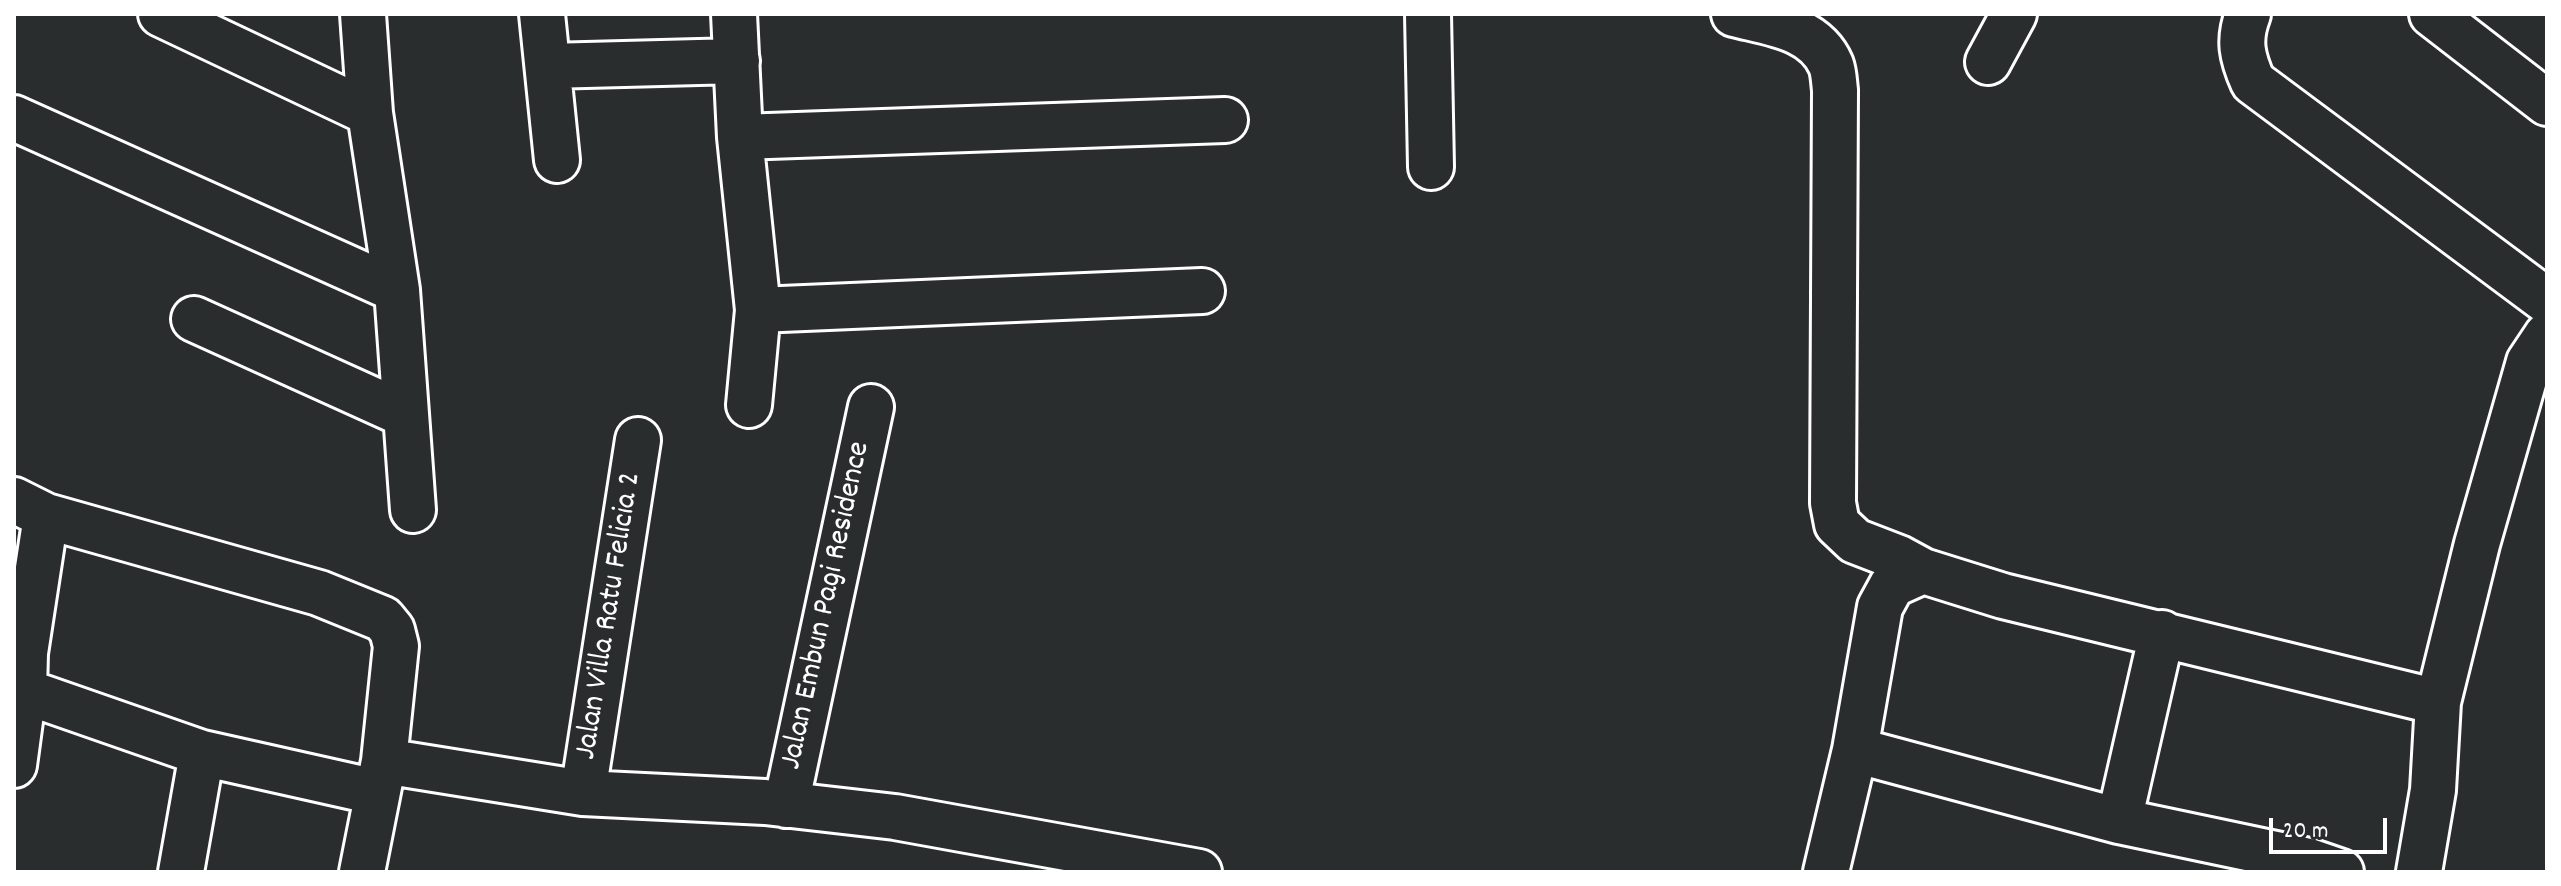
<!DOCTYPE html>
<html>
<head>
<meta charset="utf-8">
<style>
	body { margin:0 }
	#map { position:relative; width:2561px; height:886px; overflow:hidden; background:#2a2d2e; font-family:Dekko,sans-serif }
	canvas { display:block }
	.frame { position:absolute; inset:0; border:16px solid #fff; pointer-events:none }
	.scale { position:absolute; left:2269px; top:818px; width:118px; height:36px; box-sizing:border-box; border:4px solid #fff; border-top:0; padding-left:10px; font-size:24px; line-height:28px; white-space:nowrap; color:#fff; -webkit-text-stroke:6px #2a2d2e; paint-order:stroke }
</style>
</head>
<body>
<div id="map">
<canvas width="2561" height="886"></canvas>
<div class="frame"></div>
<div class="scale">20 m</div>
</div>
<script>
const context = document.querySelector('canvas').getContext('2d');
context.lineJoin = 'round';
function strokePath(path, color, width, dash) { context.strokeStyle = color; context.lineWidth = width; context.lineCap = dash ? 'butt' : 'round'; context.setLineDash(dash || []); context.stroke(path); }
function write(font, color, halo, rows, align = 'center') {
  context.font = font + ' Dekko,sans-serif'; context.lineWidth = 7; context.setLineDash([]); context.textBaseline = 'middle'; context.strokeStyle = halo; context.fillStyle = color; for (const [text, x, y, turn = 0] of rows) {
    context.save(); context.translate(x, y); context.rotate((+turn || 0) * Math.PI / 180); context.textAlign = isNaN(turn) ? turn : align; if (halo) context.strokeText(text, 0, 0); context.fillText(text, 0, 0); context.restore();
  }
}
const minor = new Path2D(`
	M161 14 370 113
	M363 14 370 113 397 290 413 510
	M542 14 557 160
	M734 14 740 137 758 310 749 405
	M1428 14 1431 167
	M1734 14C1769 23 1815 27 1831 65 1834 73 1834 83 1835 90L1833 503 1837 524 1855 541 1899 558 1923 571 2003 596 2438 702
	M2248 14C2238 40 2242 57 2253 82L2547 301
	M2432 14 2547 103
	M1988 62 2014 14
	M548 66 737 61
	M14 118 397 290
	M740 137 1225 120
	M758 310 1202 291
	M194 319 406 415
	M14 500 46 516 25 653 24 691 14 765
	M46 516 319 593 383 619 392 630 396 646 384 761 362 872
	M24 691 202 753 181 872
	M1855 750 2119 821 2309 861 2341 872
	M202 753 376 792
	M384 761 583 793 765 802 895 817 1199 872
	M583 793 638 440
	M786 805 871 407
	M2119 821 2162 633
	M1826 872 1855 750 1880 607 1892 585 1923 571
	M2419 872 2433 790 2438 702 2477 544 2529 362 2547 335`);
const streetNames = [
	["Jalan Embun Pagi Residence",828,606,-78],
	["Jalan Villa Ratu Felicia 2",611,616,-81]
];
strokePath(minor, '#fff', 50);
strokePath(minor, '#2a2d2e', 44);
write('32px', '#fff', '#2a2d2e', streetNames);
</script>
</body>
</html>
